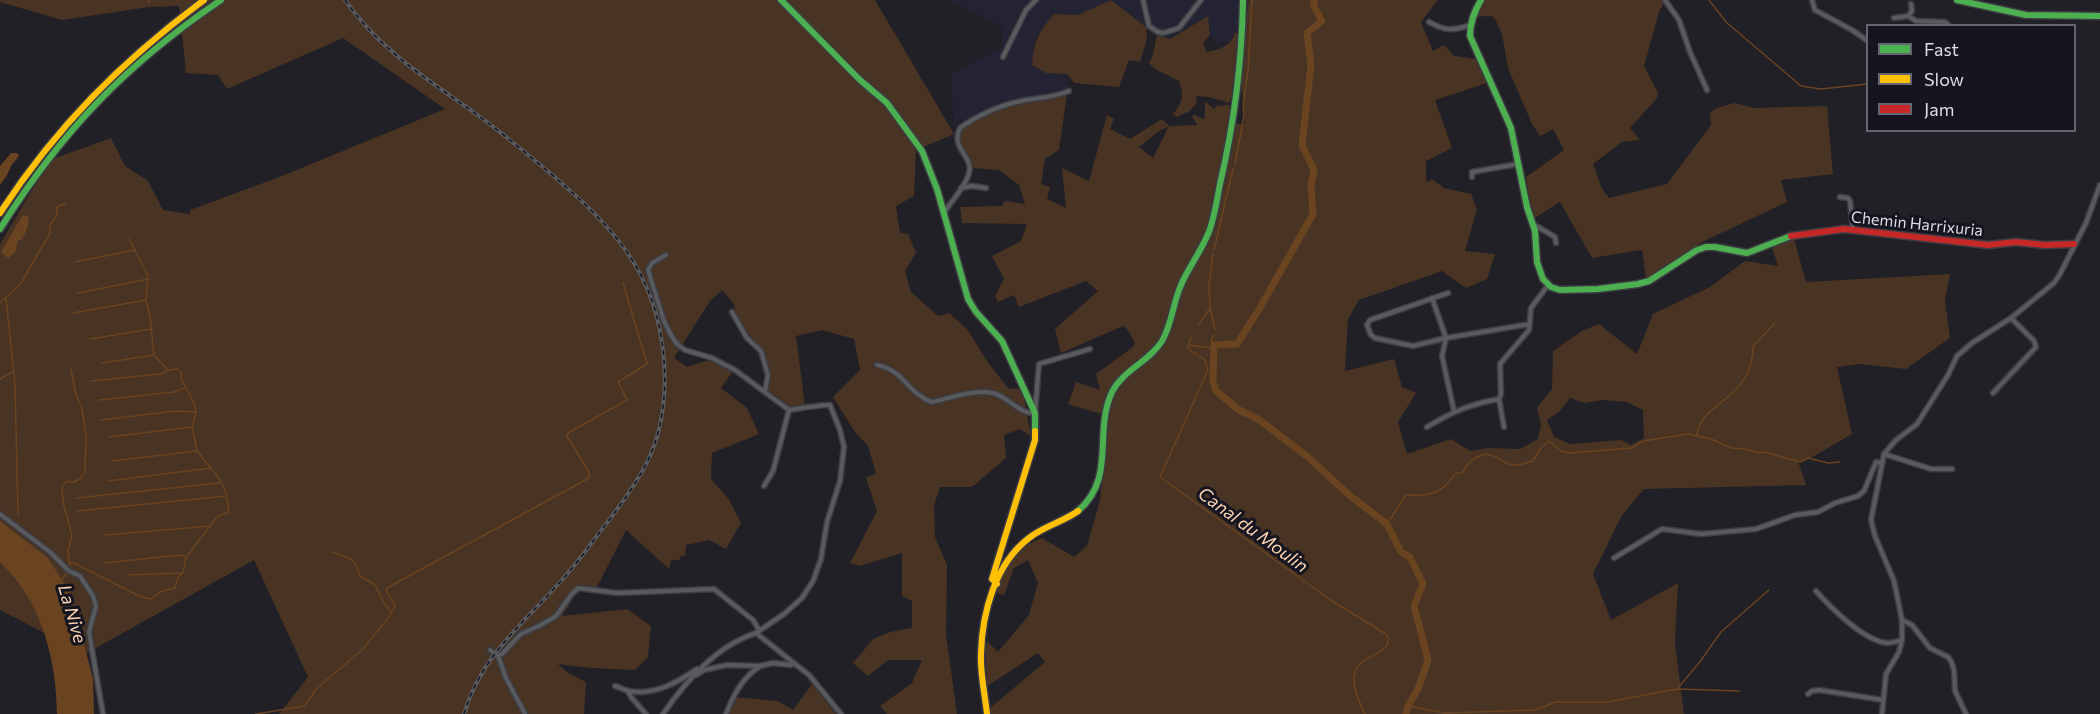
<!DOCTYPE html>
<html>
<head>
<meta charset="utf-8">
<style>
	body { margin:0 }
	#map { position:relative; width:2100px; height:714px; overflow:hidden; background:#202026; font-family:Commissioner,sans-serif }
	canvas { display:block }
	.legend { position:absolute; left:1866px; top:24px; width:210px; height:108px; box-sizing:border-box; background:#141520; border:2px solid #64656f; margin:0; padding:8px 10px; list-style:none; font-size:18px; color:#dcdde5 }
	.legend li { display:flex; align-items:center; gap:12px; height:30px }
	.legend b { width:30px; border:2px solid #64656f }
</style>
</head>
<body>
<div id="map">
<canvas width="2100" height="714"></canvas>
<ul class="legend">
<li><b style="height:8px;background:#4caf50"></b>Fast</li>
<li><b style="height:8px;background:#ffc107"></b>Slow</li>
<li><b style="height:8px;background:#c62828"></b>Jam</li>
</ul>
</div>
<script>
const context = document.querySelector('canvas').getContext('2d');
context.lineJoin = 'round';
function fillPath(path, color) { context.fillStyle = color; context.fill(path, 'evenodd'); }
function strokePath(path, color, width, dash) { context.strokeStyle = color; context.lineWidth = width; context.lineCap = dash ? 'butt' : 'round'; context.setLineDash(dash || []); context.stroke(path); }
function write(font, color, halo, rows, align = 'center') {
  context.font = font + ' Commissioner,sans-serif'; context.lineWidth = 6; context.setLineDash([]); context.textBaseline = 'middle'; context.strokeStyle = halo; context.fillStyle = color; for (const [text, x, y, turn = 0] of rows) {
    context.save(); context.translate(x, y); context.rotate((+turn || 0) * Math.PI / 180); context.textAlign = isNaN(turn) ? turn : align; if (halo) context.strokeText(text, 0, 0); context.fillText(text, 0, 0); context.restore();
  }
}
const built = new Path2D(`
	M949 0H1110L1098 7 1078 15 1054 14 1039 33 1033 45 1046 73 1067 74V94L1019 98 982 111 954 134 951 74 1002 47V27Z
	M1111 0H1249L1245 30 1235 32 1230 42H1216L1210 34 1208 16 1170 39 1157 35Z`);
const green = new Path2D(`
	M0 0H875L954 134 982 111 1019 98 1067 94 1059 150 1045 159 1041 184 1050 187 1047 199 1066 208 1062 168 1089 181 1107 115 1114 119 1110 129 1130 139 1162 119 1169 126 1197 125 1192 116 1195 115 1203 119 1205 117V101L1214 109 1216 106 1229 105 1231 113 1229 124H1245L1240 65 1249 0H1438L1421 22 1433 51 1444 45 1454 56 1477 59 1490 82 1435 100 1452 148 1426 161V180L1428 182 1432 179 1444 188 1471 194 1477 209 1465 251 1495 254 1487 279 1466 288 1442 271 1359 300 1348 319 1345 371 1394 359 1402 387 1416 393 1398 422 1407 454 1451 439 1470 451 1488 448 1520 449 1538 439 1541 424 1537 408 1552 389 1553 351 1582 331 1599 324 1637 354 1653 314 1710 287 1745 261 1778 266 1772 247 1794 239 1806 282 1950 274 1945 300 1950 338 1906 369 1860 364 1837 367 1852 434 1809 459 1798 461 1806 485 1644 489 1622 515 1593 574 1611 620 1678 583 1675 644 1684 714H991L990 708 1045 662 1038 653 987 686 985 645 988 642 998 652 1029 615 1038 583 1028 560 1014 568 1004 595 993 591 1017 549 1042 538 1074 557 1087 546 1100 500 1108 416 1068 404 1076 382 1100 390 1096 374 1133 347 1135 343 1127 329 1123 326 1061 353 1055 329 1098 291 1086 281 1019 307 1014 295 998 302 995 296 1004 279 992 256 1021 241 1027 224 962 223 960 207 1002 206 1005 201 1025 204 1019 185 999 170 973 168 954 134 916 150 914 196 896 206 900 233 908 234 916 253 905 271 911 292 938 316 949 313 967 329 989 364 1009 389 1022 388 1031 436 1020 429 1004 435 1006 458 972 487H940L934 505 935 537 947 565 946 635 957 714H887L880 706 912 683 922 660H888L868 676 853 663 873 639 890 632 912 628V601L902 596V553L859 566 850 563 877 511 866 478 876 473 868 446 855 432 833 397 860 370 854 339 822 330 796 336 805 406 789 407 769 391 768 367 762 351 747 335 736 315 734 304 722 290 710 301 674 358 687 367 709 360 733 371 721 388 747 408 759 434 712 453 711 479 728 498 741 523 726 549 709 540 686 545 685 556H681L679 560H671L669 569 626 530 597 587 578 591 562 616 627 609 651 626 648 657 635 670 591 668 558 664 568 673 586 682 584 714H279L308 677 254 560 85 654 0 610V244L50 160 111 138 125 166 148 181 163 210 190 214V210L277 178 445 109 343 38 227 89 218 75 186 73 179 6 149 7 62 20 0 2ZM1169 126 1153 158 1139 147 1159 131ZM1570 398 1584 403 1603 400 1627 402 1643 410 1644 438 1631 445 1621 440 1570 444 1554 437 1547 420 1559 412Z
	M1111 0 1146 27 1147 39 1140 62 1129 60 1119 87 1074 83 1067 74 1046 73 1032 65C1034 40 1039 32 1054 14L1078 15Z
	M1477 0H1662L1664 2 1659 12 1644 66 1658 93 1657 98 1630 128 1640 140 1622 142 1593 164 1602 189 1609 198 1667 184 1711 125 1710 113 1717 108 1734 103 1754 108 1827 106 1833 174 1781 180 1787 202 1698 244 1696 247 1646 279 1642 250 1592 258 1560 202 1533 219 1526 177 1564 150 1553 129 1540 136 1532 124 1508 68 1502 34 1494 17C1485 14 1478 19 1469 16Z
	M1208 16 1210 34 1203 44 1207 52C1219 50 1232 46 1235 32L1238 34 1236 85 1229 103 1209 97 1196 96 1197 102 1190 111 1177 117 1173 114C1183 103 1184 95 1179 81L1155 69 1149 63C1155 53 1154 46 1157 35L1170 39Z
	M812 684 836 714H727L734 697 778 701 793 710Z`);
const water = new Path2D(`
	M11 153H17L19 155C17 160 12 163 10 168 7 176 6 177 0 185V166Z
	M22 216H28C30 223 26 234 21 240H18L15 253 8 258 1 252Z
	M0 521 48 558 68 589 82 636 93 679 94 714H57C56 658 42 602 0 562Z`);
const stream = new Path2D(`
	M1709 0 1726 22 1801 86 1821 89 1868 84
	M149 2V0
	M1235 164 1244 116 1243 104 1248 71 1252 0
	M1214 250 1233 169
	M1213 254 1209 286 1210 307 1215 330
	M75 262 135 250
	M78 293 148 279
	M6 298 15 384 18 515
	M0 303 21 283 50 233V225L57 215V207L66 203
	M73 313 146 300
	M1199 324 1210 308
	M1214 335 1211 340 1214 345
	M1191 338 1187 348 1205 360 1208 370 1160 477 1332 601 1386 634C1398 651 1361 656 1356 669 1350 684 1359 701 1365 714
	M90 339 151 329
	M1188 345 1214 348
	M102 363 154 355
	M0 379 12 372
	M91 381 160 374 167 371
	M99 400 174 392 184 388
	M101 420 175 411 195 412
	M1696 436C1698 430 1700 423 1704 418 1727 394 1753 386 1753 346L1775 323
	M109 437 192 427
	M112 461 197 451
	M108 481 211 468
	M77 498 219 483
	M77 511 226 496
	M1387 524 1406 495C1429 496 1441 495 1455 474L1463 472C1468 462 1479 452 1491 455 1499 457 1505 465 1514 465 1520 465 1527 463 1533 461L1540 449 1549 441 1561 451 1570 453 1631 448 1643 441 1688 434 1711 439 1731 448 1746 449 1758 453 1765 452 1800 462 1808 458 1828 463 1840 462
	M105 535 211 526
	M332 552 351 559 356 565 360 576 375 585 383 601 391 612
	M70 563H74L141 597 151 599 160 592 175 588 178 577 183 573 186 557 218 516 229 512 226 492 218 477 197 451 192 427 196 412 194 403 181 379V372L177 369 168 370 154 355 150 317 146 300 148 276 129 239
	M105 563 180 555 186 557
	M128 575 181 573
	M62 580 70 567 68 551 72 535 63 502 62 486 67 481 74 482 81 478 85 471 86 437 82 408 76 395 71 369
	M1677 689 1739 691
	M1408 706 1444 713 1536 710 1555 702H1607L1677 689 1699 663 1721 632 1769 590
	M256 714 305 706 316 689 362 650 390 616 395 606 386 590 387 588 589 478V472L567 436 568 433 627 400 618 382 647 364 623 283`);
const river = new Path2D(`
	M1314 0V6L1322 21 1307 33 1311 65 1302 145 1314 170 1311 186 1313 214 1261 306 1237 344 1214 345 1213 382 1216 391 1239 410 1258 419 1308 457 1349 495 1387 524 1401 552 1410 557 1423 584 1414 606 1428 660 1418 689 1408 706 1406 714`);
const street = new Path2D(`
	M1143 0 1149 26 1158 32 1163 33 1179 28 1201 0
	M1665 0 1679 20 1690 52 1707 90
	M1812 0 1815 10 1852 30 1868 41
	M1908 16 1912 11 1911 4
	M1894 18 1908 16 1916 21 1945 22 1949 26
	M1429 22C1445 31 1453 31 1470 25
	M1003 57 1026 10 1036 0
	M1472 177V172L1518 164
	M961 188 972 186 986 188
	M1840 197 1848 198 1850 201 1853 229
	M943 210H946C953 199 966 186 969 173 974 156 950 149 960 128 975 117 998 106 1017 102 1036 97 1050 99 1069 91
	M1533 224 1555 237 1556 243
	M666 255 652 263 648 270 664 321 672 337 677 344 685 350 712 358 735 370 789 410C797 409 824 404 830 405L840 430 844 447 840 481 827 522 821 559 813 581 802 598 784 614 756 633
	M1448 293 1370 320 1367 325 1371 335 1375 338 1413 346 1446 338 1530 324
	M1432 298 1446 338 1442 356 1454 411
	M732 312 747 338 761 351 768 375 765 391
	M877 365C904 370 908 394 932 402 951 398 975 389 993 393 1009 397 1020 415 1035 413L1039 364 1090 349
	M1993 393 2036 347 2034 341 2011 318
	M1499 399 1504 427
	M1427 427C1452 412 1470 404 1499 399L1501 394 1500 364 1529 330 1531 308 1548 285
	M1884 454 1931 469H1952
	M764 486 773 471 789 410
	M0 514 50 552 69 571 80 576 93 596 96 606 89 632 103 714
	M1614 558 1662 529 1701 534 1756 529 1795 515 1818 512 1835 503 1858 496 1864 491 1876 462 1881 463
	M1816 591C1830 607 1865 642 1888 643 1892 643 1897 641 1902 640
	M1902 620 1912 625 1930 648 1948 657 1951 661 1954 670 1955 691 1966 714
	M490 650 498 656 506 678 525 714
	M498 656 502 654 521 634 539 626 556 616 571 595 578 588 617 593 714 589 753 620 759 630
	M696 675 704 670 727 665 760 666 773 663 791 665 794 663
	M615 686C619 687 624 690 629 691 654 696 678 682 697 669
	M628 691 631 697 646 714
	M1808 694 1812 691 1819 690 1883 700
	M663 714C686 681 716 646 756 633L809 675 841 714
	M726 714C733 696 742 678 759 667
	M1882 714 1886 674 1899 652 1902 640V620L1894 581 1875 536 1871 520 1884 454 1896 440 1917 424 1948 375 1957 356 1972 343 2011 318 2054 283 2060 274 2086 223 2100 185`);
const fast = new Path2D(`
	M781 0 860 80 887 103 922 151 937 189 968 299 976 312 1002 341 1035 413V431
	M1481 0C1474 12 1470 22 1470 36L1511 128 1527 207 1535 231 1537 262 1543 279 1551 287 1560 290 1598 289 1638 284 1649 281 1697 250 1706 247H1715L1747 253 1791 236
	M1957 0 2026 15 2100 16
	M0 229C61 132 126 64 221 0
	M1078 511C1117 477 1093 433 1112 392 1123 370 1149 362 1162 341 1172 324 1173 303 1181 285 1189 266 1203 249 1210 229 1215 214 1217 199 1220 184 1234 124 1242 62 1243 0`);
const slow = new Path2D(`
	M0 213C56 127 122 61 204 0
	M997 584 992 579 1035 440V431
	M987 714C985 694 980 674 981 654 982 613 995 564 1029 538 1044 526 1063 522 1078 511`);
const jam = new Path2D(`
	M1791 236 1844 229 1988 245 2016 242 2045 245 2074 244`);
const rail = new Path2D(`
	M345 0C381 51 426 78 476 114 500 131 522 150 544 168 610 224 657 269 664 360 667 400 661 441 640 475 629 494 616 511 603 528 589 546 576 565 560 582 522 625 481 656 464 714`);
const streetNames = [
	["Chemin Harrixuria",1917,224,6]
];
const waterNames = [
	["Canal du Moulin",1253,530,36],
	["La Nive",72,614,74]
];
fillPath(built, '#232333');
fillPath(green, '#493423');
fillPath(water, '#6a4321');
strokePath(stream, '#6a4321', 1.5);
strokePath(river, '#6a4321', 7);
strokePath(street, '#3c3c42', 7);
strokePath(fast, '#3c3c42', 9);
strokePath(slow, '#3c3c42', 9);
strokePath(jam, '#3c3c42', 9);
strokePath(street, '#595a5e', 4);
strokePath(fast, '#4caf50', 6);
strokePath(slow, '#ffc107', 6);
strokePath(jam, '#c62828', 6);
strokePath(rail, '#58595d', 4);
strokePath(rail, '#141520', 1.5, [4.5]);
write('16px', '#dcdde5', '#141520', streetNames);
write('italic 18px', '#fcd2b0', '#141520', waterNames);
</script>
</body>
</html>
